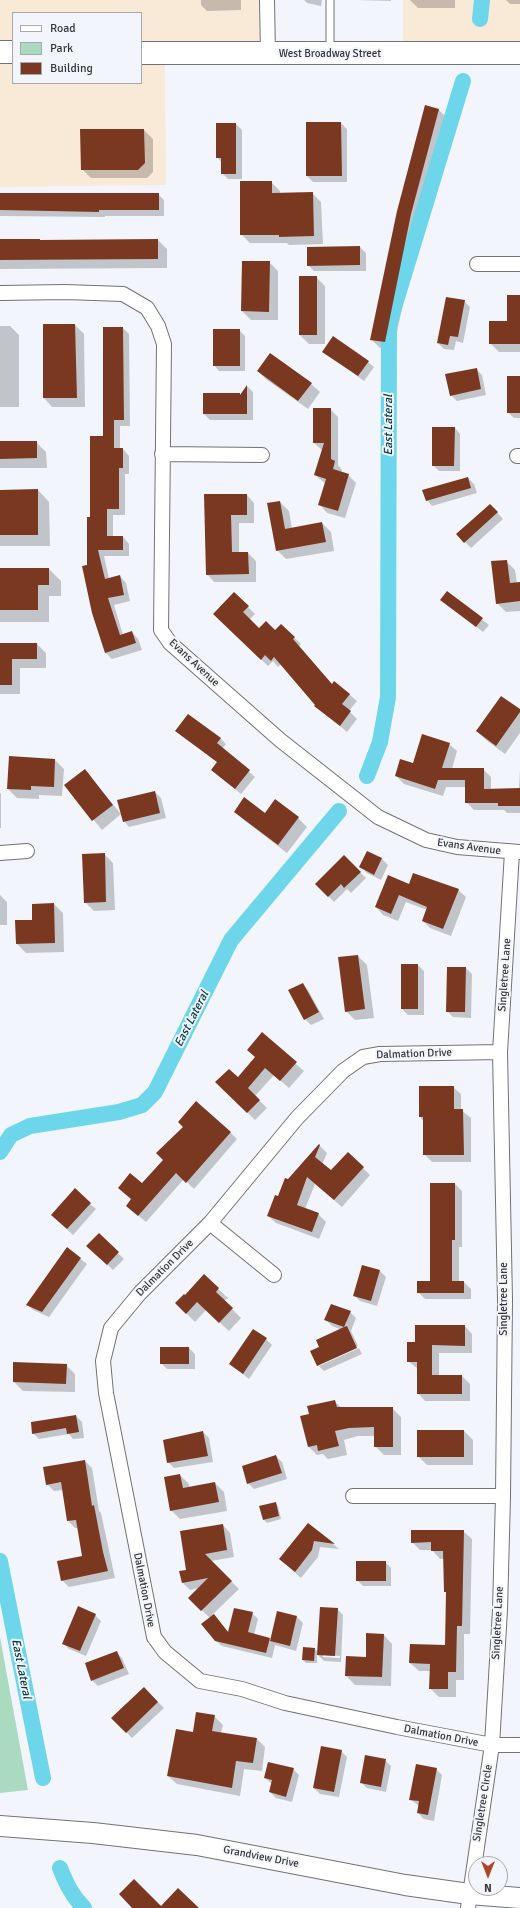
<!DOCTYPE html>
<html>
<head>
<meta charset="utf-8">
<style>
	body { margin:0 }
	#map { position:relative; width:520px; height:1908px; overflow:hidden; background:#f2f6fc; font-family:Signika,sans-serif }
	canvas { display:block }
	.legend { position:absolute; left:12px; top:12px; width:130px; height:72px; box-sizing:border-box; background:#f2f6fc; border:1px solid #a6aaae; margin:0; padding:5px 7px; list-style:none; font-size:12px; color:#353739 }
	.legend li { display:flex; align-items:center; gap:8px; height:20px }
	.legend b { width:20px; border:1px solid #a6aaae }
	.north { position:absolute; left:468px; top:1856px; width:40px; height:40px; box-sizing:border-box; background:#f2f6fc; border:1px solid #a6aaae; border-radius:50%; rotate:180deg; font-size:11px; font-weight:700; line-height:16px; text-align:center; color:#353739 }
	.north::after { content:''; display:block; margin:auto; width:14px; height:18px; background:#ad4526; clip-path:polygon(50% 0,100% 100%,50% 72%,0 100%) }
</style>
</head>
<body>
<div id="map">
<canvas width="520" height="1908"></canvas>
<ul class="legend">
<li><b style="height:5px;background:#fff"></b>Road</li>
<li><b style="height:11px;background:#aadbc1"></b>Park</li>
<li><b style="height:11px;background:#7b3820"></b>Building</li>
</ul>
<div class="north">N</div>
</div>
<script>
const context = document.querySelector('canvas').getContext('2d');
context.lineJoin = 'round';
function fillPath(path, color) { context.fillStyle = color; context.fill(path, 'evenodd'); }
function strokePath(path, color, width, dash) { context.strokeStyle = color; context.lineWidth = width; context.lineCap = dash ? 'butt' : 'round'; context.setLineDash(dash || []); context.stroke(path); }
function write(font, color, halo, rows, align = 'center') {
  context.font = font + ' Signika,sans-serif'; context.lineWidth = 4; context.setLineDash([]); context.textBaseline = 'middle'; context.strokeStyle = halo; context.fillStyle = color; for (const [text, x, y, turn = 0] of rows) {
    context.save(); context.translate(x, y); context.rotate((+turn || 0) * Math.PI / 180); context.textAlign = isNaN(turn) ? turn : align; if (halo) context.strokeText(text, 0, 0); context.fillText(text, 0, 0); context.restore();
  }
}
const commercial = new Path2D(`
	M0 0H267L268 54 165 53 166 185 0 187ZM13 13H141V83H13Z
	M403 0H520V53H403Z`);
const green = new Path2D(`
	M0 1637 28 1790 0 1793Z`);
const shadow = new Path2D(`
	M201 0H241V10L207 11 201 5Z
	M304 0H322L321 6 307 3Z
	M356 0H391V1Z
	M410 0H455V8H418Z
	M506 0H520V4H510Z
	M438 109 447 118 420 224 393 351 380 348 371 339Z
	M341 123 347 129V182H313L307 176Z
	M236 124 242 130V179H228L222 173V163L217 157Z
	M81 130H144L153 139V172L147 178H91L82 169Z
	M271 182 280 191V194L312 193 321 202 323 244 289 245 287 243H250L241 234Z
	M158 194 164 200V216H105V217L0 216V195Z
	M158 240 167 249V268L0 269V241Z
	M360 247 366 253V271H314L308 265Z
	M269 262 278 271V320H251L242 311Z
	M316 277 325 286V344H309L300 335Z
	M520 296V352H499L490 343 508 322Z
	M464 301 470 307 463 343 456 341 454 350 444 349 438 343Z
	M75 325 84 334 85 407H52L44 398Z
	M0 326H10L19 335V407H0Z
	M123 328 129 334 130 426H120V449H123L129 456V474H125V515H113V537H123L129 544V556H104L109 579 120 576 126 583 130 601 114 605 123 635 132 632 138 639 142 650 112 659 105 652 88 566 91 518Z
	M239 330 245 336V371H219L214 365Z
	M324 352 368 362 374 367 364 381Z
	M476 369 482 375 486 395 457 401 451 395Z
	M258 371 311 384 320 392 308 409 267 380Z
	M520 377V418H514L508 412Z
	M247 386 253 392V420H210L204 414 239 394 241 395Z
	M330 409 338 417V465L342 470 341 473 348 475 356 483 345 518 327 513 320 505 326 484 315 475 323 451 314 443Z
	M455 428 460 434V471H439L433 465Z
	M0 442H36L46 452 47 468H0Z
	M468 478 474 484 477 493 432 506 427 500Z
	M38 490 49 502 50 546H0V491Z
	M205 495H247L254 503V523H239V553H248L256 561V582H214L207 574Z
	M280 502 289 511 292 529 322 523 331 532 334 551 286 559 277 550Z
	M496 511 503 519 471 548 465 542Z
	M506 561 515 570 517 583H520V611L506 612 497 603Z
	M0 569H49L61 581V596H49V622H0Z
	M447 592 489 625 483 632 442 600Z
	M234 593 255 614 249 620 259 630 275 631 281 625 301 644 299 646 332 685 335 682 357 701 349 711 357 719 347 732 316 706 281 664 278 667 273 661 268 666 214 614Z
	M0 644H37L46 653V668H20V694H0Z
	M520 711V733L505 754 486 740 477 731Z
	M177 731 220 738 226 744 222 749 255 777 241 794 218 775V763Z
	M449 744 457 751 452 769H483L491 777V790L519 789 520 769V813H507L504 810H474L466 802V787H446L443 796 404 784 396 776Z
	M55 760 64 769 62 796 39 795V799L17 798 8 789Z
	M84 770 121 814 102 830 65 785Z
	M155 792 161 798 166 818 129 827 124 821Z
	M0 793 1 794V828H0Z
	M235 811 298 818 307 827 287 853 244 820Z
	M368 852 382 859 388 865 381 880 367 873 361 867Z
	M104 854 113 863 115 910 94 911 85 902Z
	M344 857 366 878 351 893 347 889 334 902 317 884Z
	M409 885 458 890 466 897 451 936 430 928 423 921 427 910 406 902 398 921 383 915 376 907Z
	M0 895 7 902V925H0Z
	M54 904 63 913 64 952 26 953 17 944 33 921Z
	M358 956 367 965 374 1018 355 1020 346 1011Z
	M418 965 424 971V1015H408L402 1009Z
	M466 968 472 974 471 1018 453 1017 447 1011Z
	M302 984 308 990 324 1019 311 1025 305 1019 290 991Z
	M262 1034 304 1071 289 1088 274 1075 255 1096 267 1108 255 1120 217 1082 238 1079 256 1058Z
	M453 1087 461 1094V1110L471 1118V1162H432L424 1154V1122L420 1117Z
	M230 1132 237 1139 194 1189 184 1179 146 1222 127 1206 142 1184Z
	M319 1145 327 1153 322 1165 331 1172 363 1168 370 1175 342 1207 315 1184 305 1209 318 1214 326 1222 319 1239 276 1223 268 1216 279 1197Z
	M455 1184 462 1191V1247H459V1282H464L471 1289V1299H425L418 1292 431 1282Z
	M90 1204 96 1209 73 1235 58 1221Z
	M99 1235 124 1259 113 1270 88 1246Z
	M67 1248 87 1264 49 1317 33 1310 27 1304Z
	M380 1271 386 1277 377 1306 360 1301 354 1295Z
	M204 1276 228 1298 224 1301 241 1318 229 1331 206 1310 195 1322 176 1303 185 1296Z
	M350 1312 356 1318 351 1331 358 1346 319 1364V1366L359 1348 362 1354 324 1371 318 1365 320 1348 342 1330 332 1326 326 1320Z
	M465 1326 472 1334V1353H439V1376H462L470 1384V1401H425L418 1393V1369L408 1361 416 1343Z
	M266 1339 272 1345 249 1379 230 1364Z
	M189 1348 195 1354V1369H167L161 1363Z
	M66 1365 75 1374V1392L23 1391 14 1382Z
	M334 1401 342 1408H392L401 1417V1455H384L375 1446V1436H358L344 1440 347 1455 328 1459 323 1454 317 1455 308 1446 310 1415Z
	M76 1416 82 1422 84 1438 73 1439 69 1434 39 1439 33 1433Z
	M464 1431 473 1440V1465H427L418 1456Z
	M203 1432 209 1438 213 1462 174 1468 168 1462Z
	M276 1456 282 1462 287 1479 254 1489 248 1483Z
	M85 1461 92 1468 99 1511 101 1513 115 1578 69 1587 62 1580 83 1557 78 1528H75L68 1521 63 1490 54 1491 47 1484Z
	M180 1475 189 1484V1488L215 1483 224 1492 227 1511 180 1519 171 1510Z
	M275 1503 278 1506 281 1519 267 1523 264 1520 260 1507Z
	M308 1524 339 1549 320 1547 318 1557 301 1578 280 1559Z
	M223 1525 230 1533 234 1557 211 1561 239 1589 213 1614 229 1633 252 1613 258 1619 254 1635 271 1640 297 1617 303 1623 296 1651 275 1645 272 1658 222 1646 215 1640 210 1618 189 1598 199 1588 190 1590 183 1583 187 1571Z
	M463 1531 472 1539 470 1634H464V1680H456V1697H439L430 1688 431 1671H419L410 1663 446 1646 447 1593 445 1591 444 1559H440L432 1550H420L412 1542Z
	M385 1562 391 1568V1586H363L357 1580Z
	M337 1609 343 1615 341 1662 324 1661 317 1654V1663H306L303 1660 315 1649 318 1652ZM323 1655 340 1656V1658L323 1657Z
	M95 1615 101 1621 86 1656 69 1649 63 1643Z
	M384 1635 392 1644 391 1686 355 1685 346 1676 367 1658Z
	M116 1652 122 1658 129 1674 98 1686 92 1680Z
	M144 1688 164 1708 132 1738 113 1718Z
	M214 1716 223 1725 221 1733 257 1739 265 1747 262 1771 244 1769 240 1796 177 1784 168 1776 194 1733Z
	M341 1751 347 1757 339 1797 320 1794 314 1788Z
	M385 1760 391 1766 386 1792 367 1788 361 1782Z
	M293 1769 299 1775 292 1802 276 1798 270 1792 272 1784 265 1778Z
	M436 1769 442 1775 434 1821 424 1819 418 1813 419 1806 410 1799Z`);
const canal = new Path2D(`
	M480 19 482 0
	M367 776 380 742 388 697 389 324 463 81
	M0 1152 11 1135 30 1126 119 1112 142 1105 155 1092 231 940 339 811
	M0 1561 43 1778
	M60 1868C66 1883 72 1896 84 1908`);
const building = new Path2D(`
	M425 105 439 109 411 214 385 342 370 340 397 211Z
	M306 122H341L342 176H306Z
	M216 123H236V174H221V158H216Z
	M80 129H144L145 163 138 170H81Z
	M240 181H272V193L313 192 314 236 279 237V235H240Z
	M0 193H159V210H99V212L0 210Z
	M0 239H40V240L158 239V259L0 260Z
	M360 246V265L307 266V247Z
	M242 261H270L269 312 241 311Z
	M299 276H317V335H299Z
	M507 295H520V344H489V321H507Z
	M446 297 465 300 458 337 450 336 448 345 437 343Z
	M43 324H75L77 398H43Z
	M103 327H123L124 420H114V448H123V468H119V509H107V536H123V550H98L105 579 120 575 124 595 108 598 120 635 132 631 136 643 105 653 92 613 82 566 87 565V517H90V436H103Z
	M213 329H240V366H213Z
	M333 336 369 361 358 376 322 352Z
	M270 353 312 383 298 401 257 371Z
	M477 368 481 389 450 396 445 374Z
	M507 376H520V413H507Z
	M247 385V414H203V393H240V395Z
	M313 408H331V459L335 461 333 469 349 474 338 511 318 505 326 479 314 475 324 443H313Z
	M432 427H455L454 466H432Z
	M0 441H37V458L0 459Z
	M468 477 471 488 426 501 422 490Z
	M38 489V535H0V490Z
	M204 494H247V515H231L232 552H248L249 574 206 575Z
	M280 501 285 529 322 522 326 542 276 551 267 503Z
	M490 504 498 512 464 543 456 534Z
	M507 560 510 583 520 582V601L496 604 491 561Z
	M0 568H49V585H38V610H0Z
	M447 591 483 618 476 627 440 600Z
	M234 592 249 606 243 612 259 628 266 621 275 630 281 624 295 637 293 639 332 684 334 681 350 694 342 704 351 711 340 726 314 706 315 705 274 657 271 661 265 655 261 660 213 614Z
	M0 643H37V659H12V685H0Z
	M501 696 520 709V712L496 746 476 731Z
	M188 714 221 738 217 743 250 770 235 789 211 770 217 762 175 731Z
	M422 734 450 743 442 768H484V789L520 788V806H498V803H465V780H438L435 789 395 776 400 759 413 763Z
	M9 756 55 759 54 787 31 786V790L7 789Z
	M85 769 113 805 92 821 64 785Z
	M155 791 160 813 123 822 117 800Z
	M244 797 265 813 275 799 299 817 278 845 234 812Z
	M367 851 382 858 374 875 359 867Z
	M105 853 106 902 84 903 82 854Z
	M344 855 361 872 344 888 341 884 328 897 315 884Z
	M413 873 459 889 443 929 422 921 427 907 399 895 391 914 375 907 388 875 409 884Z
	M54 903 55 943 16 944 15 920H32V904Z
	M358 955 365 1009 345 1012 338 957Z
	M401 964H418V1009H401Z
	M447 967H466L465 1012H446Z
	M303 983 319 1012 304 1020 288 990Z
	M262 1032 297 1062 280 1081 265 1068 248 1088 260 1100 247 1113 215 1082 229 1069 238 1077 255 1057 247 1050Z
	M419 1086H454V1109H463L464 1155H423V1117H419Z
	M196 1101 231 1132 186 1183 176 1173 138 1216 126 1206 131 1199 118 1188 130 1173 142 1183 163 1160 156 1153 183 1127 178 1122Z
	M319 1144 320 1145 315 1157 331 1170 348 1152 364 1167 334 1200 307 1177 297 1205 319 1213 312 1232 267 1216 275 1195 278 1196 285 1178 288 1179Z
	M430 1183H455V1240H452V1281H464V1293H417V1281H430Z
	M75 1188 91 1203 67 1229 51 1215Z
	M99 1233 119 1252 107 1265 86 1246Z
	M67 1247 81 1258 42 1312 26 1305Z
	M362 1265 380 1270 371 1301 353 1296Z
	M204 1274 219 1288 216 1292 233 1308 219 1323 197 1302 186 1314 175 1303 184 1294 185 1295Z
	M331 1304 351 1311 344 1327 347 1326 357 1348 317 1366 310 1351 319 1347 316 1340 344 1327 324 1320Z
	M415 1325H465V1346L432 1345V1375H462V1394H417V1362H407V1342H415Z
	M253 1329 267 1338 243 1374 229 1364Z
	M160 1347H189V1364H160Z
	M13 1362 67 1364 66 1384 13 1382Z
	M335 1400 337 1407H393V1447H374V1427L349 1428 335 1431 339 1446 318 1451 317 1445 308 1447 300 1416 309 1414 307 1406Z
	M76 1415 79 1432 67 1434 66 1428 32 1434 31 1422Z
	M417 1430H464V1457H417Z
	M203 1431 208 1456 167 1463 163 1440Z
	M276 1455 282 1473 247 1484 242 1466Z
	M85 1460 92 1506 94 1505 103 1552 108 1571 61 1581 57 1561 82 1556 76 1520 67 1521 61 1482 46 1485 43 1467Z
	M180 1474 183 1488 215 1482 219 1502 170 1511 164 1477Z
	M276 1502 279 1516 263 1520 259 1506Z
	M308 1523 335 1544 314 1541 312 1550 295 1572 279 1559Z
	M223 1524 227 1550 205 1554 232 1581 201 1611 188 1598 208 1578 182 1583 179 1571 186 1570 180 1531Z
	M411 1530H464L462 1626H457L456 1672H448V1689H429L430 1664 409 1663 410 1644 445 1645 446 1592H444L443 1551H431V1542L411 1543Z
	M356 1561H386V1581H356Z
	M78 1606 96 1614 80 1651 62 1644Z
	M320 1607 338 1608 335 1656 317 1655Z
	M234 1608 253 1612 248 1632 270 1638 266 1653 215 1641 201 1624 214 1614 228 1632Z
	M277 1611 297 1616 290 1646 270 1641Z
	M366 1633 384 1634 382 1677 345 1676 346 1656 366 1657Z
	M303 1647 315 1648 314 1661 302 1660Z
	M117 1651 124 1668 91 1681 85 1663Z
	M144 1687 158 1702 126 1733 111 1718Z
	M196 1712 215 1715 212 1731 257 1738 253 1763 236 1761 232 1788 167 1776 176 1729 193 1732Z
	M321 1746 342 1750 334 1792 313 1788Z
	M365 1755 386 1759 381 1787 360 1783Z
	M268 1762 294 1768 286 1797 269 1792 272 1780 264 1778Z
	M416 1764 437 1768 428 1815 417 1813 419 1801 409 1800Z
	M134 1879 161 1906 178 1888 199 1908H132L119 1894Z`);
const lane = new Path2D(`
	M330 51V0`);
const street = new Path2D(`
	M267 0 268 54
	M477 264H520
	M0 293 65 292 123 294 147 308 158 326 164 344 161 630 170 643 280 740 378 817 426 840 457 847 520 852
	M162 454 262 455
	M517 456H520
	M0 853 27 851
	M500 1052 380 1054 363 1057 343 1071 297 1118 210 1223 140 1293 111 1328 103 1361 106 1393 154 1637 165 1652 200 1681 242 1689 285 1703 397 1727 492 1745H520
	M210 1223 274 1275
	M353 1496H503
	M468 1908 492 1745 500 1610 503 1496 505 1300 500 1052 512 852`);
const secondary = new Path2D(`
	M0 1826 93 1833 197 1845 405 1885 469 1894 520 1898`);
const primary = new Path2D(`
	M0 52H13
	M141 53H520`);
const streetNames = [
	["West Broadway Street",330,54],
	["Evans Avenue",194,663,43],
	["Evans Avenue",469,847,8],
	["Singletree Lane",505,975,-86],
	["Dalmation Drive",414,1054,-2],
	["Dalmation Drive",165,1268,-45],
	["Singletree Lane",504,1299,-90],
	["Dalmation Drive",144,1590,79],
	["Singletree Lane",498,1623,-87],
	["Dalmation Drive",441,1736,11],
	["Singletree Circle",483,1803,-81],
	["Grandview Drive",261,1857,11]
];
const waterNames = [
	["East Lateral",389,425,-90],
	["East Lateral",192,1019,-63],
	["East Lateral",21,1669,79]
];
fillPath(commercial, '#f9e9d7');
fillPath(green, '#aadbc1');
fillPath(shadow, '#0003');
strokePath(canal, '#6dd6ea', 16);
fillPath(building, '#7b3820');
strokePath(lane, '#6f7378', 9);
strokePath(street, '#6f7378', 16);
strokePath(secondary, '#6f7378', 22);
strokePath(primary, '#6f7378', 24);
strokePath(lane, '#fff', 7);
strokePath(street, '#fff', 14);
strokePath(secondary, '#fff', 20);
strokePath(primary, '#fff', 22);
write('11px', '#353739', '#f2f6fc', streetNames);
write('italic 12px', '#043840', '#f2f6fc', waterNames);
</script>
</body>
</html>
